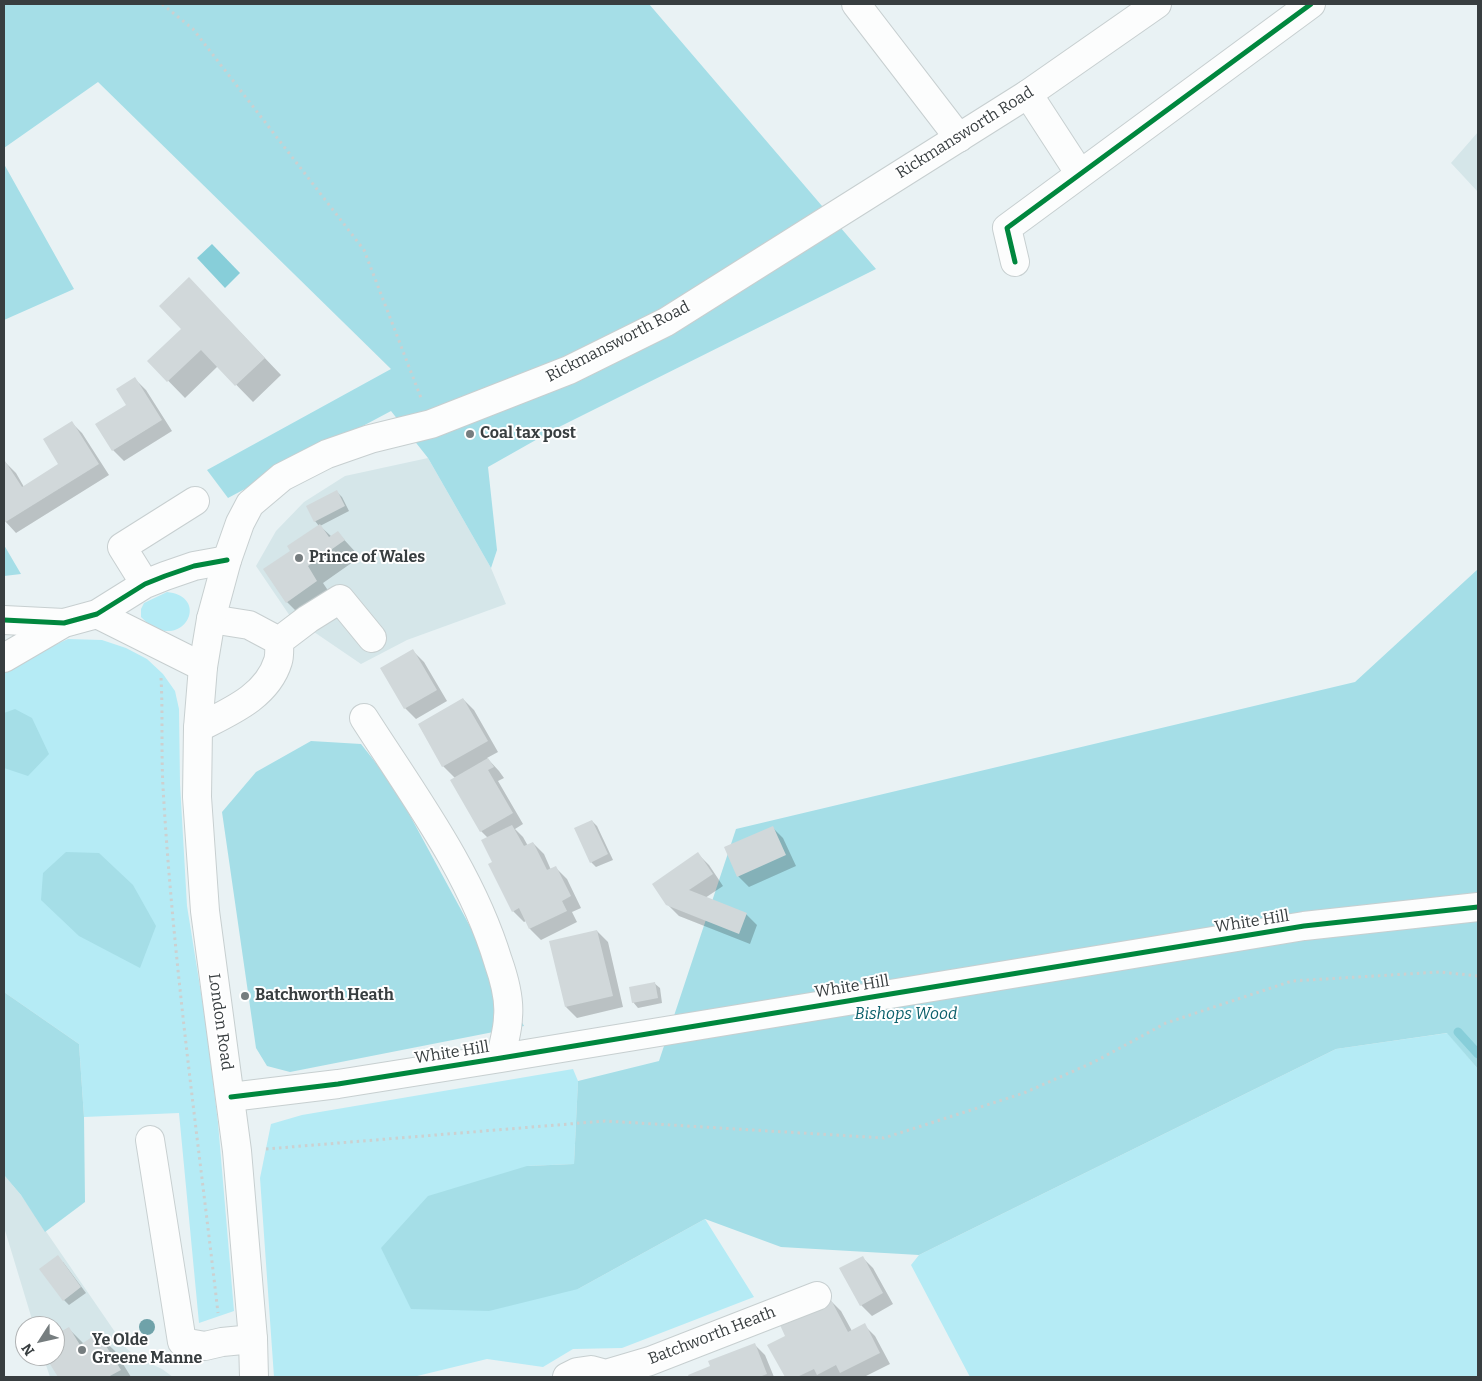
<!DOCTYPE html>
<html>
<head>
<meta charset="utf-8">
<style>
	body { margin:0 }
	#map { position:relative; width:1482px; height:1381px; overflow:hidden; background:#e9f2f4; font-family:Bitter,serif }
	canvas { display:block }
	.frame { position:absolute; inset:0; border:5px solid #383e40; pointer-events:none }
	.north { position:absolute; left:15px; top:1316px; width:50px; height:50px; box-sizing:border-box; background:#fff; border:1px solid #afb2b3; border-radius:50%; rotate:235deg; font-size:14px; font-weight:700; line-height:20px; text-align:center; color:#383e40 }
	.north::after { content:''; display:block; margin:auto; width:18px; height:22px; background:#767d7f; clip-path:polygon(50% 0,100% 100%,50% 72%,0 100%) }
</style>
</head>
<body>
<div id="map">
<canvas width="1482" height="1381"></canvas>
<div class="frame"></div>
<div class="north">N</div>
</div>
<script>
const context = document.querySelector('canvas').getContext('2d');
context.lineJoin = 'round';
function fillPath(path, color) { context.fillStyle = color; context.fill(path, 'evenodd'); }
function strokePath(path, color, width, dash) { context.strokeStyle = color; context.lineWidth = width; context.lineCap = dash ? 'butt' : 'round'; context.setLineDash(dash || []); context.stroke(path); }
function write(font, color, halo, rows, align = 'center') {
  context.font = font + ' Bitter,serif'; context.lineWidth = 4; context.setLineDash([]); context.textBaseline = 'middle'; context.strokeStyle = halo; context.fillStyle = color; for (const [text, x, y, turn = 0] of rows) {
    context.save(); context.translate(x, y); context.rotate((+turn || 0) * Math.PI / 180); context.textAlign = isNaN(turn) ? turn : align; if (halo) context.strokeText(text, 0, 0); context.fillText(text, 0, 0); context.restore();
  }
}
const built = new Path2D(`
	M1478 132V192L1451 163Z
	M428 458 491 568 506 604 407 640 361 664 317 634 292 619 256 566 276 531 304 502 345 476Z
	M4 1175 21 1195 126 1348 138 1358 162 1369 173 1377H50L43 1356H55V1326H34L4 1227Z`);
const green = new Path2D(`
	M167 592C214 597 180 658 141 617V609L144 603Z
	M68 639 102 640 126 648 147 659 163 674 175 691 179 709 180 784 187 906 206 1024 218 1123 234 1311 199 1323 179 1113 84 1117 79 1044 4 992V668Z
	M1448 1033 1478 1069V1377H970L911 1265 919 1255 1336 1049Z
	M573 1069 578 1081 574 1164 527 1166 578 1289 705 1219 754 1297 622 1348 573 1349 543 1367 487 1359 413 1377H274L260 1178 271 1124 302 1115Z`);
const forest = new Path2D(`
	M4 4H649L876 269 557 428 488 467 497 550 491 568 428 458 391 411 228 498 207 470 391 369 98 82 4 148Z
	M4 164 74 289 4 320Z
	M4 545 21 574 4 576Z
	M1478 569V1069L1447 1033 1336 1049 919 1255 781 1247 705 1219 578 1289 489 1311 411 1309 381 1248 428 1196 527 1166 574 1164 578 1081 659 1061 736 829 1355 682Z
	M15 709 32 718 49 754 28 776 4 768V713Z
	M311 741 361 744 394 786 524 1026 290 1072 267 1066 256 1048 222 812 256 772Z
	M66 852 99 853 133 885 156 926 140 968 79 936 41 900 43 873Z
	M4 992 79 1044 84 1117 85 1202 45 1232 21 1195 4 1175Z`);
const water = new Path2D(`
	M212 244 240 273 225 288 197 258Z`);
const shadow = new Path2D(`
	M205 295 281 375 253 402 218 366 185 398 149 361 183 329Z
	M135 379 146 390 172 431 124 461 113 450Z
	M72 423 82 433 109 475 16 533 4 520V463L5 462 16 473 24 487 60 465Z
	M337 492 342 497 349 511 320 526 332 537 338 533 360 557 323 583 333 598 303 618 287 602 291 551 319 526 315 521Z
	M413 651 424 662 447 701 416 719 405 708Z
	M463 699 474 710 498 752 487 758 499 771 504 778 498 781 523 824 515 829 523 837 528 846 533 843 544 854 551 870 556 868 567 879 581 908 572 912 577 922 541 940 530 929 526 921 524 922 513 911 493 863 488 838 481 831 455 778 443 766 419 725Z
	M592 821 597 826 613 860 596 867 591 862Z
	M772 827 783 838 796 866 749 887 738 876Z
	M698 854 709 865 723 886 705 898 746 914 757 925 750 944 679 916 667 904Z
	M597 931 608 942 623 1007 577 1018 566 1007Z
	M654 983 660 988 662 1003 638 1008 633 1002Z
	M862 1257 873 1268 893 1304 872 1316 861 1305Z
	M63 1262 86 1293 69 1305 64 1300Z
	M830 1300 841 1311 852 1331 864 1325 875 1336 890 1364 864 1377H786L769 1345 787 1336Z
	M68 1328 84 1344 98 1335 115 1351 131 1377H60L46 1356H55V1337Z
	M754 1344 765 1355 774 1377H691L690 1376 712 1367Z`);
const stream = new Path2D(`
	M1458 1032 1478 1054`);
const building = new Path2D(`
	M189 277 265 358 235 386 201 350 167 382 147 361 181 329 159 306Z
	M135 377 162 420 112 451 95 424 126 405 116 389Z
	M72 421 99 464 4 523V461H5L22 487 58 464 43 439Z
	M337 490 345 506 314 522 306 506Z
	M320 524 329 537 338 531 345 540 308 566 317 581 286 603 263 569 290 551 287 546Z
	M413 649 437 690 404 709 380 668Z
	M463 698 488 741 442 767 418 724Z
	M488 758 494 767 488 770 513 813 480 832 450 780Z
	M592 820 608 854 590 863 574 828Z
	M512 825 524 846 533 842 547 870 556 866 571 896 562 901 567 911 529 929 519 908 512 912 488 864 492 862 481 840Z
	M773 826 786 855 737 877 724 847Z
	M698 852 713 874 689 890 747 913 739 934 666 905 652 884Z
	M597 930 613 996 565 1007 549 941Z
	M655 982 658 998 632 1003 629 987Z
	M58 1255 81 1287 63 1301 39 1269Z
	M863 1256 883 1293 860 1306 839 1268Z
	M830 1298 848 1332 865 1323 880 1353 840 1373 836 1365 817 1375 814 1369 797 1377H785L767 1345 785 1336 780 1325Z
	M69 1327 80 1345 98 1333 121 1370 108 1377H58L45 1356H55V1335Z
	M755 1343 767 1374 759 1377H689L688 1375 710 1366 708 1361Z`);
const path = new Path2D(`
	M162 4 193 29 364 250 421 398
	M161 678C163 714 161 751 163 787 173 963 198 1138 218 1313
	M266 1149 605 1121 884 1138 1024 1093 1094 1062 1166 1023 1292 981 1440 972 1478 976`);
const minor = new Path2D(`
	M856 4 959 138
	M1028 94 1080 174
	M1015 262 1007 228 1311 4
	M145 584 122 547 195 501
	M97 614 203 667
	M4 620 64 623 97 614 145 584 165 576 194 566 227 560
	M279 641 308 619 340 599 372 638
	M4 658 64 623
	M364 718C414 796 471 872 498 961 504 978 510 998 508 1017 508 1030 503 1044 501 1058
	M198 728C229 712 267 697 278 661 280 655 279 647 279 641L249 625 211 619
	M231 1097 338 1084 501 1058 1304 926 1478 907
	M150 1140 182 1342 205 1346 222 1342 253 1339
	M567 1377 577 1372 591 1370 606 1374 650 1361 817 1296`);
const major = new Path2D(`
	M254 1377 253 1339 237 1151 205 911 197 797 198 728 203 667 211 619 227 560 240 523 250 504 282 477 327 454 370 439 431 424 569 370 666 322 1028 94 1157 4`);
const cycleway = new Path2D(`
	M1015 262 1007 228 1311 4
	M4 620 64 623 97 614 145 584 165 576 194 566 227 560
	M231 1097 338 1084 501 1058 1304 926 1478 907`);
const trees = [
	[147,1327]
];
const markers = [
	[470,434,5,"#767d7f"],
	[299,558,5,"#767d7f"],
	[245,996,5,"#767d7f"],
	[82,1350,5,"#767d7f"]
];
const streetNames = [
	["Rickmansworth Road",965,133,-32],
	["Rickmansworth Road",618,342,-27],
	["White Hill",1252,922,-9],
	["White Hill",852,987,-9],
	["London Road",220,1022,82],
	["White Hill",452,1053,-9],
	["Batchworth Heath",712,1336,-21]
];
const poiNames = [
	["Coal tax post",480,434],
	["Prince of Wales",309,558],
	["Batchworth Heath",255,996],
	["Ye Olde",92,1341],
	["Greene Manne",92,1359]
];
const parkNames = [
	["Bishops Wood",906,1015]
];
fillPath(built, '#d5e6e9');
fillPath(green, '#b5ebf5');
fillPath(forest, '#a5dee7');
fillPath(water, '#87ced9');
fillPath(shadow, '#0003');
strokePath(stream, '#87ced9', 9);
fillPath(building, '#d1d8da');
strokePath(minor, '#c7cfd0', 30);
strokePath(major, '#c7cfd0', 30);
strokePath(path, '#ccd0d0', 3, [2.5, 4]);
strokePath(minor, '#fcfdfd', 28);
strokePath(major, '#fcfdfd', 28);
strokePath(cycleway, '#00873e', 5);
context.fillStyle = '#6fa2a9';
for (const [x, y] of trees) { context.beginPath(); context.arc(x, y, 8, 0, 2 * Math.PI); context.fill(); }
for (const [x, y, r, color] of markers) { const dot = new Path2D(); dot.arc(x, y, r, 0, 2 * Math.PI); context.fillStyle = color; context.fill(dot); strokePath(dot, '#fff', 2); }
write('16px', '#383e40', '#fff', streetNames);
write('bold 16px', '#383e40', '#fff', poiNames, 'left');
write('italic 16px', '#0c606c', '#fff', parkNames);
</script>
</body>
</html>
